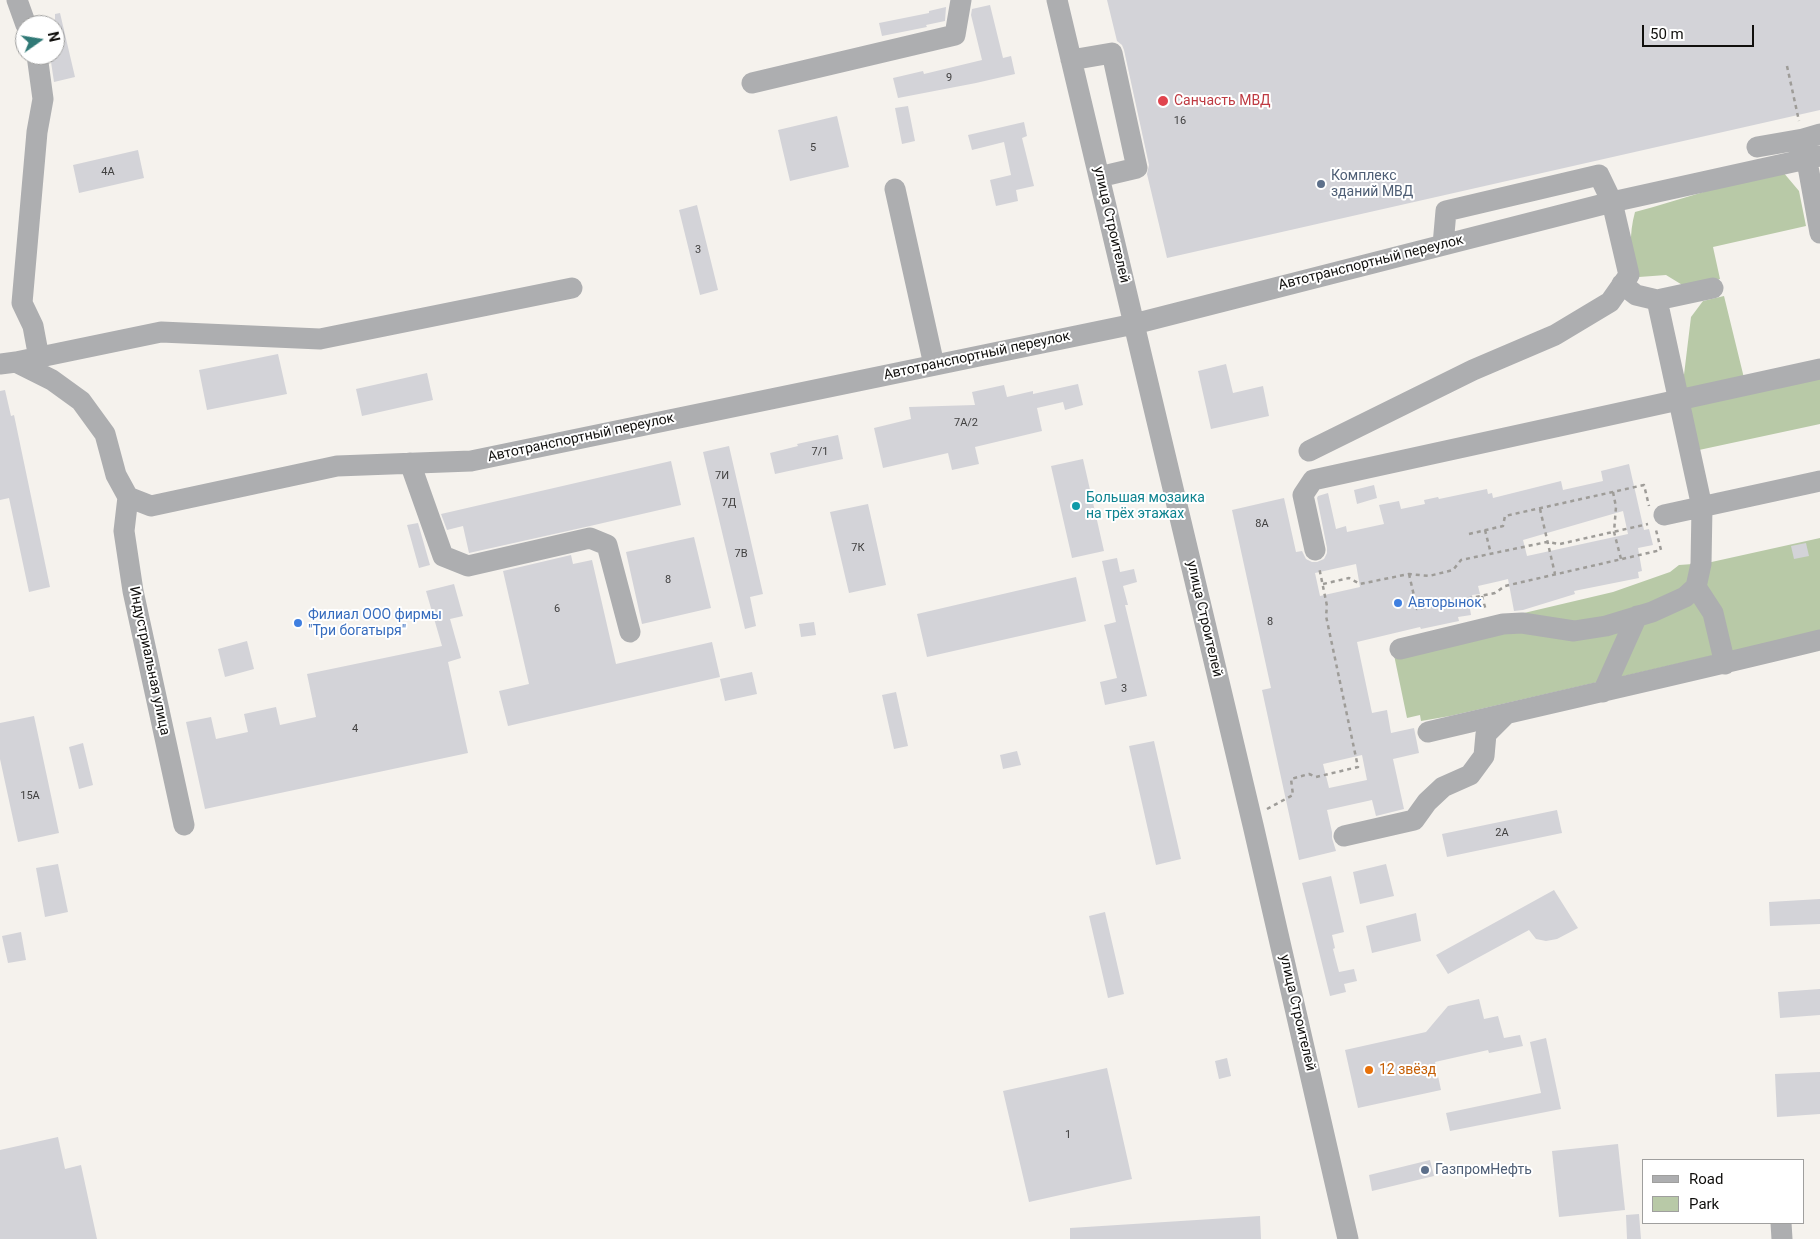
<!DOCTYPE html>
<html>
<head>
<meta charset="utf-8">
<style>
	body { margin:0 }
	#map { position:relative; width:1820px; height:1239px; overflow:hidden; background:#f5f2ed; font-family:Roboto,sans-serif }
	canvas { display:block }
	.legend { position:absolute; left:1642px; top:1159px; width:162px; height:65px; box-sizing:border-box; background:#fff; border:1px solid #9f9f9e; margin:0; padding:6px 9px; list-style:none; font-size:15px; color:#100f0d }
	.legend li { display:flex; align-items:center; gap:10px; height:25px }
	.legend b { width:25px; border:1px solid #9f9f9e }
	.north { position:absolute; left:15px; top:15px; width:50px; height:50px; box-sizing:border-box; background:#fff; border:1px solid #9f9f9e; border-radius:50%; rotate:77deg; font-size:14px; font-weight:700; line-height:20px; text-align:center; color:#100f0d }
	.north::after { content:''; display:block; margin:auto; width:18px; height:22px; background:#307976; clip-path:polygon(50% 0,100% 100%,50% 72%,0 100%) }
	.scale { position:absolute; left:1642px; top:25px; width:112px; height:22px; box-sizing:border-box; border:2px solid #100f0d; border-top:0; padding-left:6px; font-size:15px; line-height:18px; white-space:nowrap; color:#100f0d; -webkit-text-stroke:4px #fff; paint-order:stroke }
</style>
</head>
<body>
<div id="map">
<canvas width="1820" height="1239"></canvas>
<ul class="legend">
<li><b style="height:6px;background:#adaeb0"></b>Road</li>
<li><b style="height:14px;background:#b8c9a7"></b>Park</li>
</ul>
<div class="north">N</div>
<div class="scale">50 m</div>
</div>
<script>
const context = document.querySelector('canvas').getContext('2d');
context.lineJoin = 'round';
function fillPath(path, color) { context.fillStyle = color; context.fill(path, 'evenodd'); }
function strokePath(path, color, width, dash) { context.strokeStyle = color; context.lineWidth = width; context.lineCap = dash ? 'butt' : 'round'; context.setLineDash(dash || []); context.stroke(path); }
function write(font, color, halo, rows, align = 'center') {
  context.font = font + ' Roboto,sans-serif'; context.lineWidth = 4; context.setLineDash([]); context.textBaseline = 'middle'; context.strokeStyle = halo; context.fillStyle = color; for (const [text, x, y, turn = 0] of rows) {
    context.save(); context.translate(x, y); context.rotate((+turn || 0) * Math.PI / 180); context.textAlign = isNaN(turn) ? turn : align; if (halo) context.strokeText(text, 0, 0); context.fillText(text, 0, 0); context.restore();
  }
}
const green = new Path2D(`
	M1783 172 1799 191 1806 226 1713 247 1720 279 1684 286 1666 275 1639 277C1629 257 1629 234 1635 212 1684 199 1733 181 1783 172Z
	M1724 296 1744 378 1684 392 1683 383 1691 317 1703 301Z
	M1820 375V424L1699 450 1689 420 1691 404Z
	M1820 538V631L1450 716 1421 721 1420 715 1407 718 1394 655 1524 613 1613 592 1670 572 1679 565 1707 563Z`);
const building = new Path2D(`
	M1107 0H1820V110L1167 258 1147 174 1149 165 1124 50 1122 45 1117 41Z
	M990 5 1003 58 1011 56 1015 74 976 83 898 98 893 78 923 71 924 74 982 60 971 15 972 9Z
	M946 7 945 21 926 25 927 27 882 36 879 23 929 13V11Z
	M60 13 75 77 54 82 50 55H55V14Z
	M908 106 915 141 902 144 895 108Z
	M837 116 849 167 790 181 778 130Z
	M1024 122 1027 136 1022 138 1034 186 1016 190 1018 201 996 206 990 180 1011 175 1004 142 972 150 968 135Z
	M138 150 144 178 79 193 73 165Z
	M697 205 718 290 700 295 679 210Z
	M278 354 287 394 207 410 199 370Z
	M1226 364 1233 393 1263 386 1269 416 1211 429 1198 371Z
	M427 373 433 400 362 416 356 389Z
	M1078 384 1083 405 1065 410 1063 402 1037 408 1042 431 975 447 979 464 952 470 948 453 883 468 874 428 911 419 909 407 975 405 972 392 1004 385 1007 397 1033 391V394Z
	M5 390 11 416 14 415 50 587 29 592 9 498 0 500V391Z
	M838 435 843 459 775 474 770 453 798 446 797 444Z
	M729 446 763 594 750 597 756 626 745 629 703 452Z
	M1083 459 1104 551 1072 558 1051 466Z
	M671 461 681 505 590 526 469 553 463 526 447 530 441 514Z
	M1629 464 1644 530 1649 529 1653 545 1638 548 1642 571 1638 572 1639 578 1574 591 1575 594 1523 610 1514 611 1508 579 1500 581 1478 586 1480 594 1472 595 1475 608 1470 609 1471 615 1458 617 1459 621 1421 629 1420 627 1357 642 1372 713 1387 710 1391 733 1414 728 1419 753 1393 759 1404 809 1376 816 1372 800 1327 810 1332 832V838L1336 851 1299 860 1262 690 1271 688 1232 510 1284 498 1296 552 1302 551 1306 559 1312 562H1317L1324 559 1327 553V548L1317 498 1318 496 1328 493 1336 529 1346 526 1347 532 1384 524 1379 505 1399 501 1401 509 1425 504 1424 500 1438 497 1439 499 1487 489 1488 494 1492 493 1493 498 1561 481 1563 490 1603 481 1601 471ZM1623 511 1628 534 1527 556 1523 540ZM1356 564 1360 587 1320 596 1315 573ZM1362 755 1367 780 1329 788 1323 764Z
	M1374 485 1377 498 1357 504 1354 490Z
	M868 504 886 585 849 593 830 512Z
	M418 523 430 565 419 568 407 525Z
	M694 537 711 608 642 624 626 552Z
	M1806 543 1809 556 1794 559 1791 546Z
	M571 555 573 564 592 560 616 664 712 642 720 677 508 726 499 691 529 684 503 571Z
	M1117 558 1120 572 1134 569 1137 582 1123 586 1128 605H1125L1147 696 1105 705 1100 682 1117 678 1104 625 1116 622 1102 561Z
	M1076 577 1086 621 927 657 917 614Z
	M454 584 463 616 450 619 461 658 448 662 468 753 205 809 186 722 211 717 216 739 248 732 244 714 276 707 280 725 316 717 307 674 442 646 426 591Z
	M814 622 816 635 801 637 799 624Z
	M247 641 254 669 225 677 218 649Z
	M752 672 757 694 725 701 720 679Z
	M896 692 908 746 894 749 882 695Z
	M34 716 59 833 18 842 0 759V723Z
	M1154 741 1181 859 1156 865 1129 746Z
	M83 743 93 785 79 789 69 747Z
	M1017 751 1021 765 1003 769 1000 755Z
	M1557 810 1562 833 1447 857 1442 834Z
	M58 864 68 912 45 917 36 868Z
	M1386 864 1394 896 1360 904 1353 872Z
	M1331 876 1344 932 1332 935 1335 948 1333 949 1339 972 1354 969 1357 981 1344 984 1346 992 1330 996 1302 883Z
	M1554 890 1578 928 1557 939 1546 941 1536 939 1529 930 1448 974 1436 955Z
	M1820 899V924L1770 926 1769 902Z
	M1105 912 1124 994 1108 998 1089 916Z
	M1416 913 1421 941 1372 953 1366 926Z
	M21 932 26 960 8 963 2 936Z
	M1820 989V1015L1780 1018 1778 992Z
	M1479 999 1484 1019 1498 1016 1504 1038 1520 1035 1523 1046 1489 1053 1488 1050 1435 1062 1441 1090 1358 1108 1345 1050 1426 1032 1448 1006Z
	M1546 1038 1561 1109 1450 1131 1446 1113 1541 1093 1530 1042Z
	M1227 1058 1231 1076 1219 1079 1215 1061Z
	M1107 1068 1132 1179 1029 1202 1003 1091Z
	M1820 1072V1114L1777 1117 1775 1074Z
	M58 1137 65 1169 81 1165 97 1239H0V1150Z
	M1618 1144 1625 1210 1559 1217 1552 1151Z
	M1430 1160 1434 1176 1372 1191 1369 1175Z
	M1639 1214 1641 1239H1627L1626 1215Z
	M1260 1216 1261 1239H1070V1228Z`);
const path = new Path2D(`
	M1787 66 1799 121
	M1613 492 1616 507 1614 532 1621 559
	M1540 509 1555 574
	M1485 530 1491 554
	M1469 534 1503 526 1505 516 1644 485 1649 506
	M1409 574 1417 609 1495 593 1505 586 1661 550 1656 530
	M1323 584 1349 578 1360 584 1409 574 1429 576 1453 570 1461 560 1547 542 1560 544 1648 524
	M1482 596 1486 611
	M1267 809 1293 795 1291 779 1309 774 1316 777 1358 767 1326 616 1327 606 1319 567`);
const minor = new Path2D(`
	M17 0 26 25
	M1057 0 1253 825 1348 1239
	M37 55 43 99 37 132 22 303 33 326 39 358
	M1071 60 1112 53 1137 168 1099 177
	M752 83 955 35 961 0
	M1820 134 1803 139 1820 233
	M1757 147 1803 139
	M895 189 934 365
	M1657 300 1713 288
	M16 362 161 332 320 339 572 288
	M0 364 16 362 52 380 81 401 105 434 116 475 128 497
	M1309 451 1473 370 1555 335 1610 302 1629 275 1612 202 1599 175 1446 211 1443 245
	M410 463 443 556 468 566 590 538 607 545 630 632
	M128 497 151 506 337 466 471 461 1134 324 1612 202 1820 156
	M128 497 124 531 133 591 184 825
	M1664 515 1820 481
	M1315 550 1303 495 1313 480 1820 369
	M1696 587 1713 613 1725 664
	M1400 649 1503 624 1522 623 1574 631 1606 626 1652 612 1685 597 1696 587 1701 564 1702 507 1657 300 1636 295 1622 284
	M1603 692 1637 616
	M1428 732C1559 701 1690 672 1820 640
	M1344 836 1414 820 1427 802 1443 787 1470 775 1484 756 1486 734 1506 714
	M1781 1223 1782 1239`);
const markers = [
	[1163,101,6,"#e0444e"],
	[1321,184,5,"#5c6f8a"],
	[1076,506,5,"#0f9aa8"],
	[1398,603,5,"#3f7fe0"],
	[298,623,5,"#3f7fe0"],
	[1369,1070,5,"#e8710a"],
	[1425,1170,5,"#5c6f8a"]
];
const numberNames = [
	["9",949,78],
	["16",1180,121],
	["5",813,148],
	["4А",108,172],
	["3",698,250],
	["7А/2",966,423],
	["7/1",820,452],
	["7И",722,476],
	["7Д",729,503],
	["8А",1262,524],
	["7К",858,548],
	["7В",741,554],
	["8",668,580],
	["6",557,609],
	["8",1270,622],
	["3",1124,689],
	["4",355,729],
	["15А",30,796],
	["2А",1502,833],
	["1",1068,1135]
];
const healthNames = [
	["Санчасть МВД",1174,101]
];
const serviceNames = [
	["Комплекс",1331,176],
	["зданий МВД",1331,192],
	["ГазпромНефть",1435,1170]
];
const streetNames = [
	["улица Строителей",1111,225,77],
	["Автотранспортный переулок",1371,263,-14],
	["Автотранспортный переулок",977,356,-12],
	["Автотранспортный переулок",581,438,-12],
	["улица Строителей",1204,619,77],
	["Индустриальная улица",149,661,78],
	["улица Строителей",1297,1013,77]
];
const cultureNames = [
	["Большая мозаика",1086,498],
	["на трёх этажах",1086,514]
];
const shopNames = [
	["Авторынок",1408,603],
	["Филиал ООО фирмы",308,615],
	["\"Три богатыря\"",308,631]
];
const foodNames = [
	["12 звёзд",1379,1070]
];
fillPath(green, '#b8c9a7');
fillPath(building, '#d3d3d8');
strokePath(path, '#9e9c98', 2.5, [4, 4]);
strokePath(minor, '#adaeb0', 21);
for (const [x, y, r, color] of markers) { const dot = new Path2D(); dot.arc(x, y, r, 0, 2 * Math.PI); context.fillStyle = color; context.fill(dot); strokePath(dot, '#fff', 2); }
write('11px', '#414040', null, numberNames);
write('14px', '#be3a42', '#fff', healthNames, 'left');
write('14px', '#4e5e75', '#fff', serviceNames, 'left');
write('14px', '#100f0d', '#fff', streetNames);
write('14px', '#0d838f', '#fff', cultureNames, 'left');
write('14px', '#366cbe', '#fff', shopNames, 'left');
write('14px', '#c56008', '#fff', foodNames, 'left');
</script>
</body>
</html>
